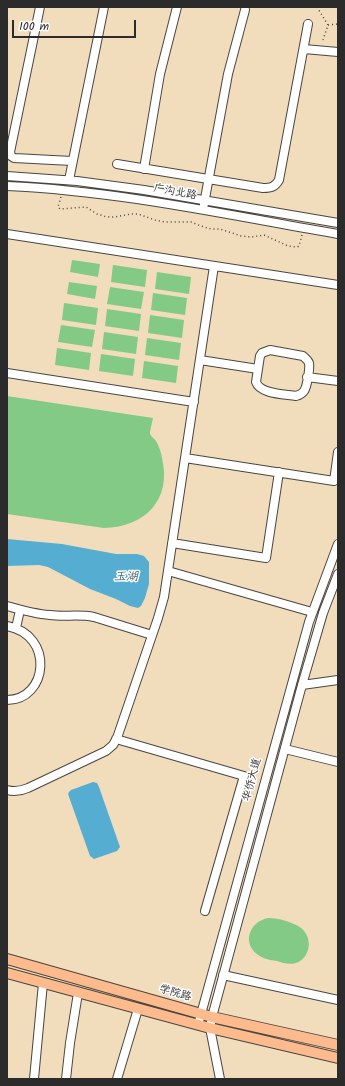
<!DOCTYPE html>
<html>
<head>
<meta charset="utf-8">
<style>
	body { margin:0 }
	#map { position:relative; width:345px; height:1086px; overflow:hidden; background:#f1ddbc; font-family:Kalam,sans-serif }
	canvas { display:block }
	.frame { position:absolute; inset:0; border:8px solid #2b2b2b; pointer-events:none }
	.scale { position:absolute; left:12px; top:20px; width:124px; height:18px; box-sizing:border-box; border:2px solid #2b2b2b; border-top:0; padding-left:5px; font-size:12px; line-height:14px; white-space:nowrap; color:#2b2b2b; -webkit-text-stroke:3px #fff; paint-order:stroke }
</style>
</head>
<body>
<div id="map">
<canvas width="345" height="1086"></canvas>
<div class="frame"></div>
<div class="scale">100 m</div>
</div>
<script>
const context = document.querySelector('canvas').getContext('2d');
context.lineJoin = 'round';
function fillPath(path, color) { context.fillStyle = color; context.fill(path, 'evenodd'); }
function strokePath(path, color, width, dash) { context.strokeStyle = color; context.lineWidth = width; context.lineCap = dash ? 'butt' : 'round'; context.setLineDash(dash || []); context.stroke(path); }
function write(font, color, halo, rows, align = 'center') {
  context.font = font + ' Kalam,"LXGW WenKai TC",sans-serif'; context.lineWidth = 3; context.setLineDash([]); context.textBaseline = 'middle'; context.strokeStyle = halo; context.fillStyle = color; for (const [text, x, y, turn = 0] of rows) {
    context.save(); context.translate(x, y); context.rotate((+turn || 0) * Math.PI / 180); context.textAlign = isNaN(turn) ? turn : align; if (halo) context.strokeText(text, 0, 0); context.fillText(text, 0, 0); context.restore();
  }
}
const green = new Path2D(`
	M72 260 100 264 98 277 70 272Z
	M113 265 147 270 145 287 111 282Z
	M157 272 191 277 189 294 155 289Z
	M69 282 97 286 95 299 67 294Z
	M110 287 144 292 141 309 107 304Z
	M153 293 187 298 185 315 151 310Z
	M64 303 98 308 96 325 62 320Z
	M107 309 141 314 139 331 105 326Z
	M150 315 184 320 182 338 148 333Z
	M61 325 95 330 92 347 58 342Z
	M104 332 138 337 136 354 102 349Z
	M147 338 181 343 179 360 145 355Z
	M57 348 91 353 89 370 55 365Z
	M101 354 135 359 133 376 99 371Z
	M144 361 178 366 176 383 142 378Z
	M7 396 153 418C152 423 150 430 150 434 151 436 154 439 156 441 159 446 161 452 162 458 172 500 145 527 104 528L7 514Z
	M269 918C278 918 293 922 301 928 313 937 311 958 296 963 289 965 283 963 277 961 270 960 263 959 257 954 241 942 251 920 269 918Z`);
const water = new Path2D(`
	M7 539 62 544 116 554H137L144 556 149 562V584L145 598 141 606 138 608 130 606 116 599 90 589 48 567 39 565 7 566Z
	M93 782 97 783 99 787 120 847 117 851 94 859 90 856 68 794 69 792 71 790Z`);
const path = new Path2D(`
	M289 7H290
	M317 7 328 25 322 43
	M328 25 338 24
	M61 197 58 207 60 209 86 207 97 214 107 217H115L131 214H138L155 220 165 222H191L201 226 211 229H220L241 236 252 237 264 235 288 246 297 247 299 246 302 235`);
const minor = new Path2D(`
	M40 7 10 152 11 156 14 158 72 161
	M304 49 338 52
	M117 164 263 188C271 188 275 187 279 180L308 24
	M144 169 160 74 177 7
	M7 176 77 181 144 190 338 223
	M69 180 104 7
	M7 186C119 191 228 215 338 234
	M204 204 228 74 245 10
	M7 234 338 285
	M270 350 303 356C305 358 308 360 309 363 310 368 307 387 304 391 302 394 300 395 296 396 284 394 260 394 256 382L260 356 262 353Z
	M200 360 258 369
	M7 373 194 402
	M307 377 338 381
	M185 458 334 481 338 452
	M172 543 266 558 279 472
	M168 571 312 612
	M7 606C21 610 35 614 50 615 64 617 79 614 94 617L152 635
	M7 626C55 635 48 700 7 700
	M16 628 20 610
	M302 685 338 680
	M116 739 244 776 205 911
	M285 749 338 762
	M7 790C14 792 21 791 28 788L106 751 113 745 117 738 158 618 164 597 214 266
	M223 975 338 1000
	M198 1025 309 622 338 544
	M34 1079 43 983
	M66 1079 70 1043 78 993
	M117 1079 138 1009
	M220 1079 210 1028 212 1017 302 685 323 613 338 574`);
const major = new Path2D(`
	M7 959 212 1017 338 1045
	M7 973 210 1028 338 1058`);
const streetNames = [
	["广沟北路",175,193,10],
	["华侨大道",253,780,-75],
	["学院路",175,994,16]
];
const waterNames = [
	["玉湖",126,578]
];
fillPath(green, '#82ca85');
fillPath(water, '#55aed2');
strokePath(minor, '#494641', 10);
strokePath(major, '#494641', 12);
strokePath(path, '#494641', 1.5, [1, 3]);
strokePath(minor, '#fff', 8);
strokePath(major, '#fcba8d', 10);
write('11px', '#2b2b2b', '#fff', streetNames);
write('italic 12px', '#3c5f6e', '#fff', waterNames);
</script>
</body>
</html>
